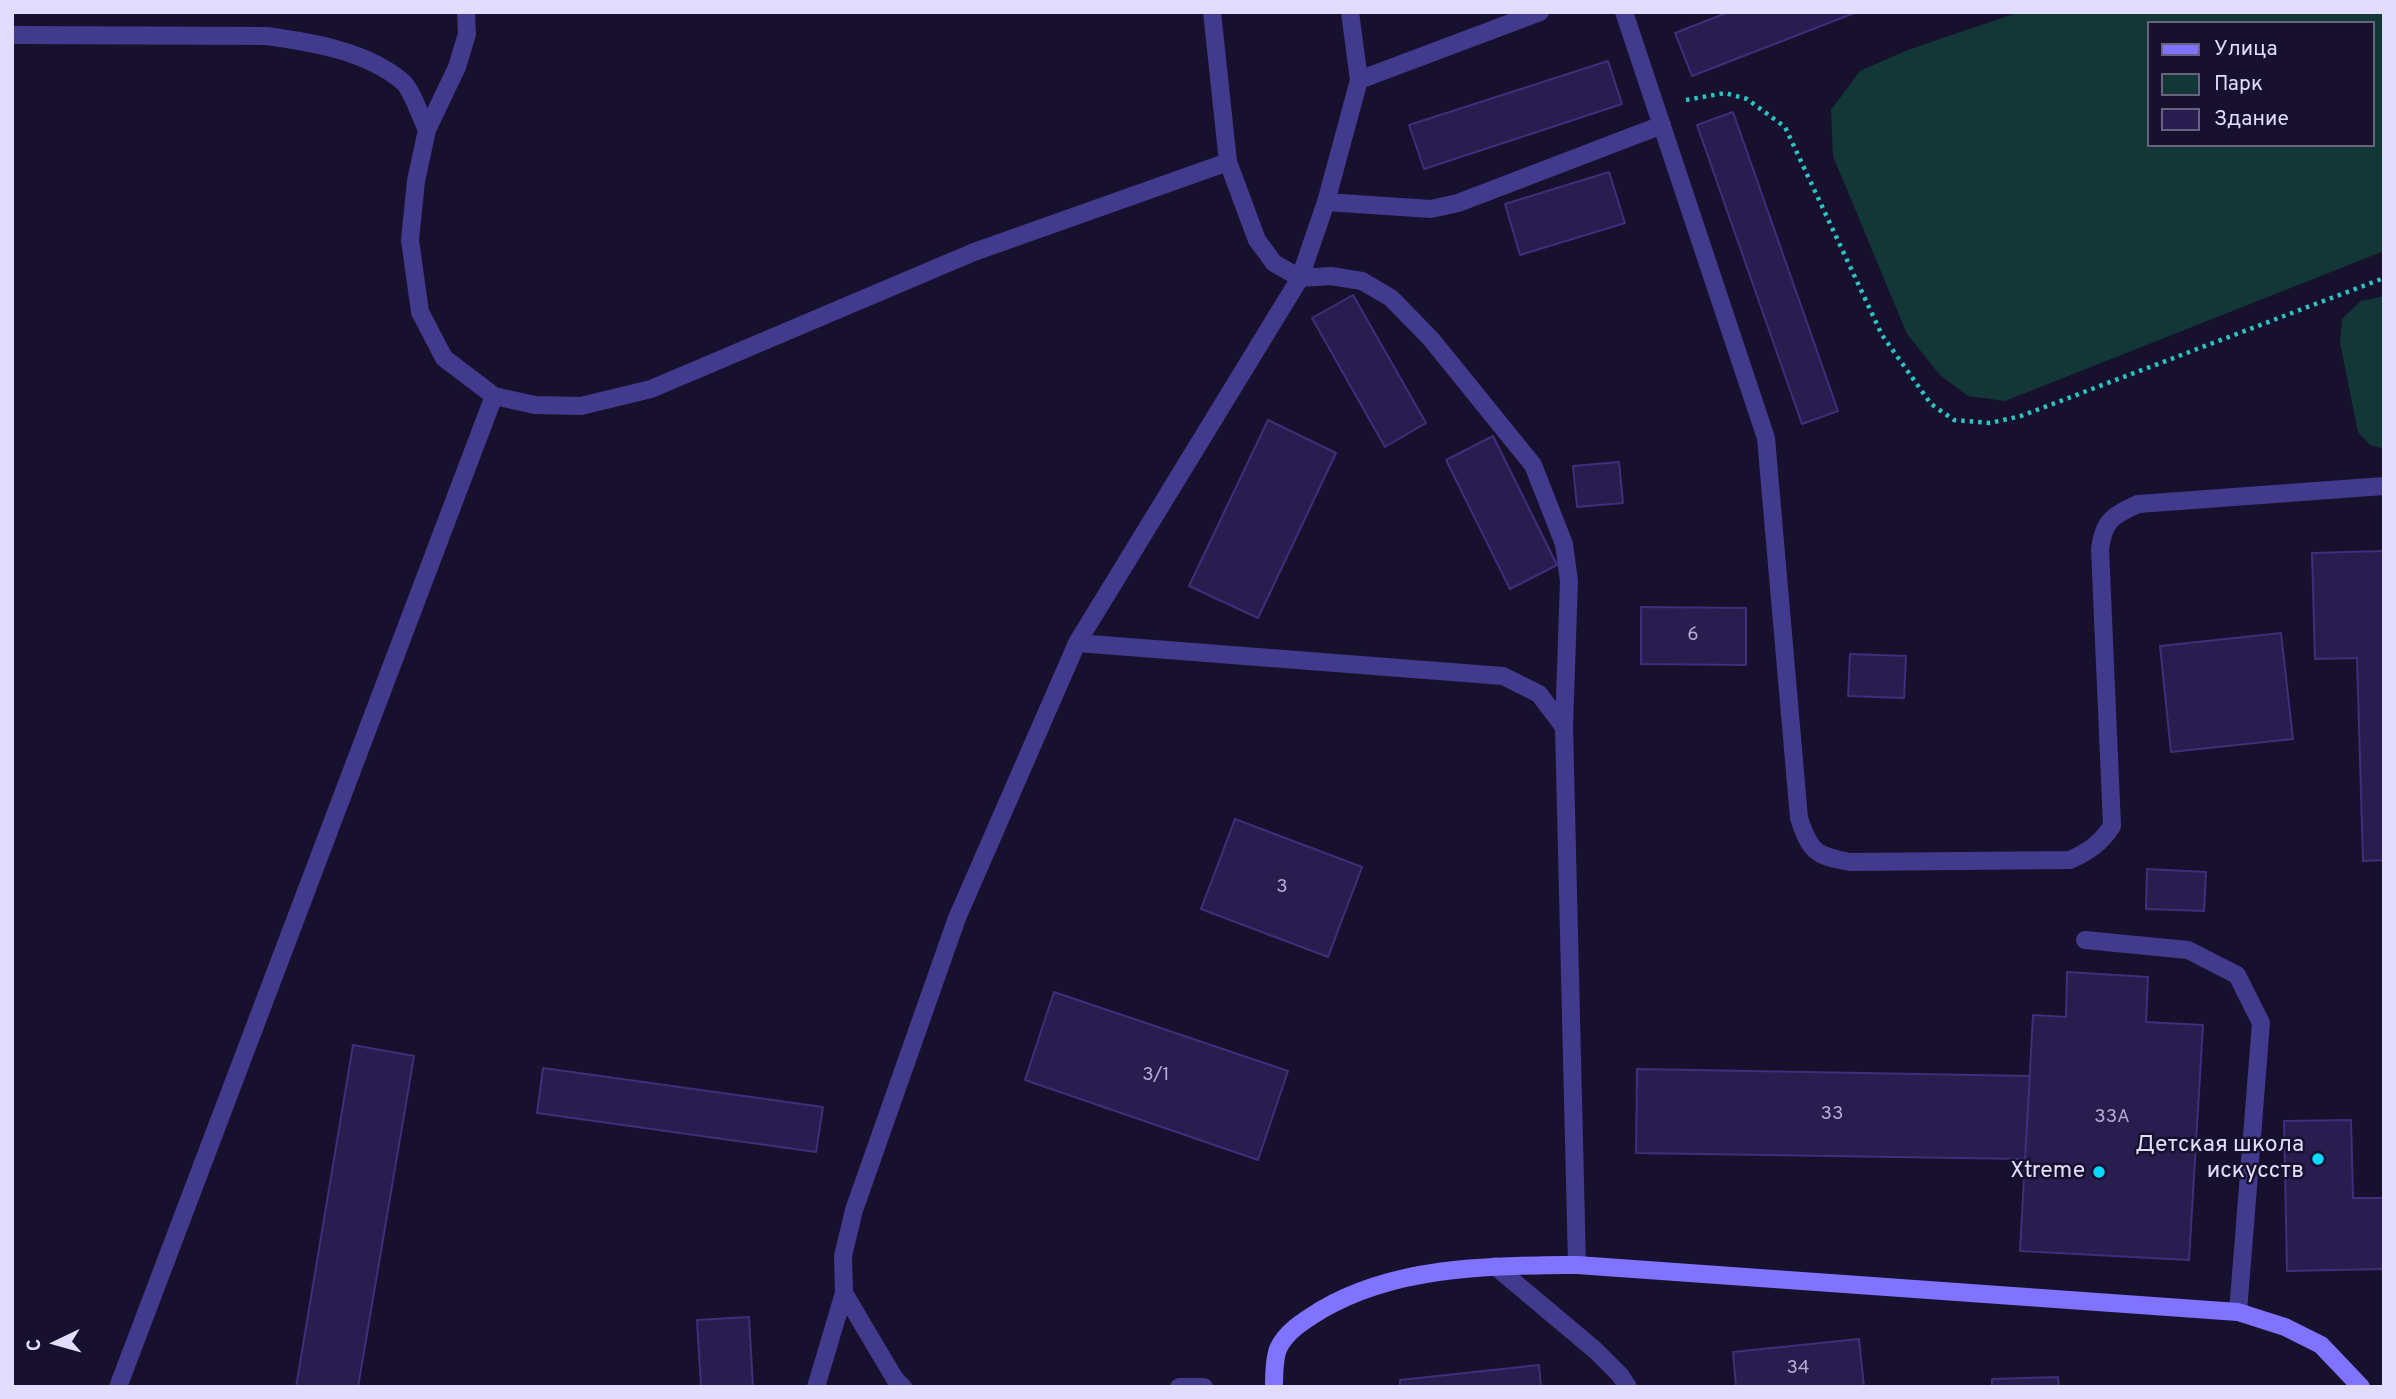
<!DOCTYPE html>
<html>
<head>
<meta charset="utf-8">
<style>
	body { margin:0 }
	#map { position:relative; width:2396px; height:1399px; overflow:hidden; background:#17112d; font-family:Overpass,sans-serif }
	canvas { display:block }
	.frame { position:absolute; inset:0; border:14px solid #e2dcff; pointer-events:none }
	.legend { position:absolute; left:2147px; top:21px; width:228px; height:126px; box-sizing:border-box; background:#17112d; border:2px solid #686281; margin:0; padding:9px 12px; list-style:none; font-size:21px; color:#e2dcff }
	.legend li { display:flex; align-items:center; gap:14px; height:35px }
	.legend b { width:35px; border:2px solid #686281 }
	.north { position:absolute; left:21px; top:1308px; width:70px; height:70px; -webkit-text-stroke:5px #17112d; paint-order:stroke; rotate:265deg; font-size:19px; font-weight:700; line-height:28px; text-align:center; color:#e2dcff }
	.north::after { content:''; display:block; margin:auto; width:24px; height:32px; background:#e2dcff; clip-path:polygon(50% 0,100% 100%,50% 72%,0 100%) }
</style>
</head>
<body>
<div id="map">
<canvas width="2396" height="1399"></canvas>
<div class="frame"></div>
<ul class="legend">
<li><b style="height:9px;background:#7f73ff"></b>Улица</li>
<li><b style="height:19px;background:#133737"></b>Парк</li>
<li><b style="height:19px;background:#291c4f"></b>Здание</li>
</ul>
<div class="north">С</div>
</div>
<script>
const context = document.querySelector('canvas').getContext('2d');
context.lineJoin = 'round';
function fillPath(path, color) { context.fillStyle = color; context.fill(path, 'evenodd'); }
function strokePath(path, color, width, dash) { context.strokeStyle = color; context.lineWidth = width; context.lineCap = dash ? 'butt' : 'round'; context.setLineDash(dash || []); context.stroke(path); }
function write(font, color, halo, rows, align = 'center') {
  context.font = font + ' Overpass,sans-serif'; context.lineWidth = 5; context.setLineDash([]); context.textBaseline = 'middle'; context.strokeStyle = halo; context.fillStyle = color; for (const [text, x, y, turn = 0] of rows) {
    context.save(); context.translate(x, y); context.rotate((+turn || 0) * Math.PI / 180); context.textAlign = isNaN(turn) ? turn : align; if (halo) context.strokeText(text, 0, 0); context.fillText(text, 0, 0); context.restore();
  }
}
const green = new Path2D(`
	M2019 12H2384V251L2005 401 1968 396 1940 375 1907 334 1833 156 1831 110 1860 71 1905 51ZM2149 23H2373V145H2149Z
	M2384 296V449L2370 445 2358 432 2340 343 2342 319 2361 301Z`);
const building = new Path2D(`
	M1729 12H1857L1692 76 1675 33Z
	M1608 61 1622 104 1424 169 1409 125Z
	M1733 112 1838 411 1802 424 1697 125Z
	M1609 172 1625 223 1520 255 1505 204Z
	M1353 295 1426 423 1385 447 1312 318Z
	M1268 420 1336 453 1258 618 1189 586Z
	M1493 436 1557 565 1510 589 1446 460Z
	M1619 462 1623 503 1577 507 1573 466Z
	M2384 551V860L2363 861 2357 658 2315 659 2312 553Z
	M1641 607 1746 608V665L1641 664Z
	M2281 633 2293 739 2171 752 2160 646Z
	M1850 654 1906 656 1904 698 1848 696Z
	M1235 819 1362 867 1328 957 1201 909Z
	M2147 869 2206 872 2204 911 2146 909Z
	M2067 972 2148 977 2146 1022 2203 1025 2189 1260 2020 1251 2033 1015 2066 1017Z
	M1054 992 1288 1071 1258 1160 1025 1080Z
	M353 1045 414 1056 358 1387H296Z
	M543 1068 823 1107 816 1152 537 1113Z
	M1637 1069 2030 1076 2025 1159 1636 1153Z
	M2351 1120 2353 1198H2384V1269L2287 1271 2284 1121Z
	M749 1317 753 1387H701L697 1320Z
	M1859 1339 1864 1387H1736L1733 1352Z
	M1539 1365 1541 1387H1400V1380Z
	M2058 1377 2059 1387H1992V1379Z`);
const path = new Path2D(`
	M1686 100 1725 93 1747 99 1785 127 1882 335 1931 404 1954 420 1990 423 2021 416 2384 278`);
const lane = new Path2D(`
	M466 12 467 34 457 67 427 130 416 181 410 240 420 312 444 358 494 396 535 405 581 406 651 389 974 252 1228 162
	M1212 12 1228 162 1257 240 1274 263 1300 278 1331 276 1362 281 1391 298 1431 339 1533 465 1564 544 1569 581 1564 727
	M1624 12 1766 438 1799 818C1810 851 1815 856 1850 862L2070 860C2088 852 2101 843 2112 826L2100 549C2104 520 2112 516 2138 504L2384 486
	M12 35 266 36C311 42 367 51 403 82 412 90 421 118 427 130
	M1359 80 1540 12
	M1326 202 1431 209 1458 203 1662 125
	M1077 643 1300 278 1326 202 1359 80 1350 12
	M2085 940 2188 950 2237 975 2261 1023 2238 1312
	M1495 1266 1595 1350 1620 1375 1628 1387
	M118 1387 494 396
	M816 1387 844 1293`);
const street = new Path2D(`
	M903 1387 895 1379 844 1293 843 1256 854 1210 957 918 1077 643 1503 676 1539 694 1564 727 1577 1265
	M1179 1387H1204`);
const secondary = new Path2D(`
	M1274 1387C1274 1376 1274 1360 1278 1349 1286 1331 1305 1320 1321 1310 1398 1265 1491 1266 1577 1265L2238 1312 2285 1327 2321 1345 2361 1387`);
const markers = [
	[2318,1159,7,"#08d9ff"],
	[2099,1172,7,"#08d9ff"]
];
const numberNames = [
	["6",1693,636],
	["3",1282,888],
	["3/1",1156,1076],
	["33",1832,1115],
	["33А",2112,1118],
	["34",1798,1369]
];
const poiNames = [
	["Детская школа",2304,1146],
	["искусств",2304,1172],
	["Xtreme",2085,1172]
];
fillPath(green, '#133737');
fillPath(building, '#291c4f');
strokePath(building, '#412d7c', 2);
strokePath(path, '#2cc3c3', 4.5, [3.5, 5]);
strokePath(lane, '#423a8d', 18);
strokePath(street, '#423a8d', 18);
strokePath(secondary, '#7f73ff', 18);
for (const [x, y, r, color] of markers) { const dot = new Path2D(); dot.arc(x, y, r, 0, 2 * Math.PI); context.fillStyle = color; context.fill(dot); strokePath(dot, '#17112d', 2.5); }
write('19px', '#b4acd3', null, numberNames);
write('23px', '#e2dcff', '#17112d', poiNames, 'right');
</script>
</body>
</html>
